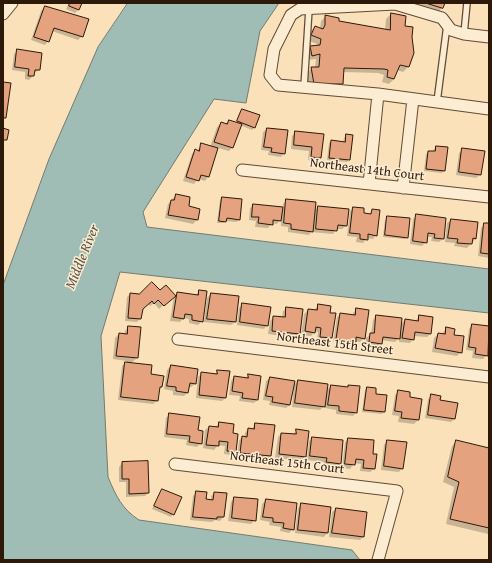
<!DOCTYPE html>
<html>
<head>
<meta charset="utf-8">
<style>
	body { margin:0 }
	#map { position:relative; width:492px; height:563px; overflow:hidden; background:#fae1ba; font-family:"Gentium Book Plus",serif }
	canvas { display:block }
	.frame { position:absolute; inset:0; border:4px solid #2d1909; pointer-events:none }
</style>
</head>
<body>
<div id="map">
<canvas width="492" height="563"></canvas>
<div class="frame"></div>
</div>
<script>
const context = document.querySelector('canvas').getContext('2d');
context.lineJoin = 'round';
function fillPath(path, color) { context.fillStyle = color; context.fill(path, 'evenodd'); }
function strokePath(path, color, width, dash) { context.strokeStyle = color; context.lineWidth = width; context.lineCap = dash ? 'butt' : 'round'; context.setLineDash(dash || []); context.stroke(path); }
function write(font, color, halo, rows, align = 'center') {
  context.font = font + ' "Gentium Book Plus",serif'; context.lineWidth = 3; context.setLineDash([]); context.textBaseline = 'middle'; context.strokeStyle = halo; context.fillStyle = color; for (const [text, x, y, turn = 0] of rows) {
    context.save(); context.translate(x, y); context.rotate((+turn || 0) * Math.PI / 180); context.textAlign = isNaN(turn) ? turn : align; if (halo) context.strokeText(text, 0, 0); context.fillText(text, 0, 0); context.restore();
  }
}
const water = new Path2D(`
	M128 3H279L260 31 246 103 214 99 143 212 147 227 489 269V313L120 272 101 336 108 477C116 496 122 509 139 520L352 550 360 560H3V285L49 159 98 47Z`);
const shadow = new Path2D(`
	M69 3H81L78 10 75 13 66 9Z
	M405 3H444L442 8 437 13Z
	M45 7 82 36 78 40 52 31 48 41 45 45 31 40 41 11Z
	M391 14 404 27 411 37 413 53 408 67 403 72 397 70 394 79 389 84 382 82 384 75 378 73 343 72 342 84 337 89 309 88 307 73 312 68H315L316 59 307 60 306 52 311 47 316 46 317 44 307 40 310 32 315 27 320 29 321 21 326 16 338 21 385 30 386 19Z
	M18 50 39 70 34 73 33 76 29 80 25 79V72L12 70 14 54Z
	M242 110 254 128 252 130 240 125 232 148 229 151 218 148 208 177 205 181 198 179 194 184 183 181 192 154 195 151H197L202 144 210 147 217 127 221 123 225 124 229 121 236 123 240 112Z
	M267 129 284 153 281 157 268 155 269 151 261 150 263 132Z
	M296 132 323 135 320 158 317 161 308 160 309 151 291 149 292 136Z
	M346 136 349 159 347 162 327 160 329 143 332 141 343 142 344 138Z
	M436 147 444 171 442 173 424 171 426 154 429 152H433L434 149Z
	M463 149 480 175 476 178 456 175 459 153Z
	M176 195 187 207 199 210 197 220 193 224 165 218 168 204Z
	M222 198 239 220 236 222 226 221 223 223H217L220 200Z
	M287 200 314 211 319 207 346 226 342 229H336L333 234 311 232 309 235 288 232V227L281 226V219L277 224 272 223 268 228 255 227 256 221 249 220 250 208 254 205 283 208V204Z
	M354 208 363 214 369 215 373 210 376 235 373 239 367 238 363 243 356 242 357 237 347 236 350 211Z
	M417 216 443 239 439 242 431 241 432 237H427L426 242 422 246 410 244 413 219Z
	M388 217 407 237 405 239 383 237 385 220Z
	M451 220 476 238 467 248 454 246 455 243 445 242 447 223Z
	M485 224H489V258L478 256 481 228Z
	M152 283 160 291 166 286 175 296 178 293 195 296 199 291 206 292 202 321 198 325 189 323V319L183 318 180 322 170 321 174 296 159 309 154 303 150 306 148 304 142 309 140 319 137 322 125 321 127 297 130 294 139 295Z
	M211 294 235 322 231 325 204 322 207 298Z
	M243 304 267 325 264 329 237 325 239 308Z
	M318 305 329 313 335 314 331 338 328 342 317 340 318 332 315 331 311 336 301 335 304 314 308 310 314 311 315 309Z
	M287 308 302 310 299 334 296 338 268 334 270 321 274 317 282 318 283 311Z
	M357 309 364 338 360 342 355 341 351 345 333 342 337 317 341 314 353 316V313Z
	M376 316 400 325 405 320 415 322 419 316 430 334 427 337 414 336 413 339 410 343 399 342 400 337 395 342 381 340V343L377 347 366 346V338L371 334 373 320Z
	M472 325 489 327 487 355 483 359 472 358 473 351 466 350 469 329Z
	M128 327 140 328 137 358 131 363 150 375 161 387 158 390 157 401 153 404 118 400 122 366 127 361 113 359 115 338 119 334 124 335 125 331Z
	M447 328 453 335 461 352 457 356 432 352 434 338 438 334 442 335 443 332Z
	M171 366 195 384 191 387H188L187 393 184 396 173 395V391L164 389 167 370Z
	M218 371 225 398 222 401 196 398 198 377 202 373 214 375Z
	M249 375 257 400 254 403 239 401 240 396 229 395 231 381 234 377 246 378Z
	M270 378 290 405 286 408 269 405 270 401 263 400 266 381Z
	M298 381 326 391 331 386 347 388 349 386 356 412 353 416 336 414V410L325 408V405L320 410 292 407 294 385Z
	M367 388 375 395 384 412 382 414 362 412 365 390Z
	M398 392 409 398 420 400 418 420 414 424 398 422 399 416 392 415 395 395Z
	M432 396 454 419 451 422 425 418 428 399Z
	M170 414 197 431 201 443 197 447 186 445 187 440 164 437 166 418Z
	M219 423 232 434 235 452 232 455 224 454 225 446 218 445 214 450 203 448 205 430 209 427 215 428Z
	M255 424 270 456 267 459 237 456 239 441 242 437 244 438 245 433 248 429 251 430Z
	M297 431 308 432 305 457 301 461 275 458 278 437 281 434H293Z
	M313 438 340 464 336 467 323 466 324 462 307 460 309 441Z
	M348 439 372 454 374 469 370 472 360 471 361 464 354 463 350 469 342 468 345 442Z
	M387 441 402 468 399 472 381 470 384 445Z
	M456 442 489 449 488 534 446 524 454 487 443 482 452 446Z
	M122 463 148 493 145 496 126 497V482H119V467Z
	M162 490 173 514 171 517 152 509Z
	M197 492 205 500H211V496L215 493 223 517 220 521 215 520 212 522 190 520 193 496Z
	M234 498 255 520 251 524 228 521 231 502Z
	M266 500 293 529 289 533 280 531 281 527 269 525 270 522 260 520 262 504Z
	M302 504 330 507 327 533 324 537 295 533 298 508Z
	M336 509 363 537 360 540 329 537 332 512Z`);
const building = new Path2D(`
	M70 3H82L79 10 69 6Z
	M426 3H445L443 8Z
	M45 6 89 19 83 37 54 28 49 42 34 37Z
	M391 13 406 16 405 26 413 27 412 37 414 53 409 67 400 65 394 79 387 77 388 70 384 69 344 68 343 84H314L311 67H319L320 54 312 56 310 46 320 45 321 39 311 35 315 26 323 29 325 25V15L339 18V21L390 30Z
	M17 49 42 53 40 70H35L34 76H28L29 69 15 67Z
	M3 82 11 83 6 118H3Z
	M242 109 260 115 255 128 237 121Z
	M229 120 242 124 233 148 214 142 221 122 227 124Z
	M3 128 9 130 7 140H3Z
	M267 128 288 130 285 154 271 152 272 148 264 147Z
	M295 131 324 134 321 158 311 157 312 147 294 145Z
	M346 134 353 135 350 160 329 158 331 140 345 142Z
	M201 143 218 148 209 177 201 175 199 181 186 177 195 149 199 151Z
	M436 146 448 147 445 171 426 169 428 151H435Z
	M462 148 485 151 481 175 459 172Z
	M176 194 190 197 189 206 200 209 198 220 168 215 171 200H174Z
	M222 197 242 199 240 220 227 218 226 222 219 221Z
	M286 199 316 202 313 232 291 229V224L284 223Z
	M253 204 283 207 281 221 273 220V225L258 223 259 217H252Z
	M318 206 349 209 347 226 338 225 337 231 316 229Z
	M353 207 364 208V213L371 214 372 209 380 210 377 236 368 234V240L360 239V234L350 233Z
	M416 214 446 218 444 239 434 238 435 234 428 233 427 243 413 241Z
	M387 216 410 218 408 238 385 235Z
	M451 219 478 222 476 239 473 238 472 244 457 243 458 239 448 238Z
	M484 223H489V254L481 253Z
	M152 282 160 290 166 285 176 296 164 306 158 300 154 304 152 301 143 309 141 319 128 318 130 293 139 294Z
	M199 290 207 291 203 322 192 320V315L185 314 184 319 173 317 177 292 198 295Z
	M211 293 239 296 236 322 207 319Z
	M242 303 271 307 268 326 240 322Z
	M318 304 331 306 330 313H336L332 338 320 337 321 328 316 327 315 333 305 331 308 309 317 310Z
	M286 307 303 309 300 334 272 331 273 316 285 317Z
	M356 308 369 310 365 339 356 337V342L336 339 340 313 355 315Z
	M376 315 402 318 400 339 383 337 382 344 369 342 370 333H374Z
	M419 315 433 317 431 334 415 332 414 340 402 338 405 319 418 321Z
	M472 324 489 326 488 356 475 354 476 348 469 347Z
	M128 326 141 327 138 358 116 356 119 333 127 334Z
	M446 327 455 329 454 335 464 336 462 353 435 348 438 333 445 334Z
	M125 362 152 365 151 374 164 376 162 387H160L158 401 121 397Z
	M171 365 198 369 196 384 190 383 188 393 176 391V387L167 386Z
	M217 370 230 371 226 398 199 395 201 372 217 374Z
	M248 374 261 376 258 400 242 398 243 393 232 391 234 376 248 378Z
	M270 377 295 381 290 405 272 402 273 397 266 396Z
	M298 380 328 384 325 407 295 403Z
	M331 385 348 387V385L360 386 357 413 339 411V406L328 405Z
	M367 387 376 388V394L387 395 385 412 364 410Z
	M398 390 410 392V397L422 399 419 420 401 418 402 412 395 411Z
	M431 394 441 396 440 400 458 403 455 419 428 415Z
	M169 413 200 417 198 430 203 431 202 444 189 442 190 436 167 434Z
	M219 422 234 424 233 433 238 434 236 452 227 451 228 442 219 441V446L206 445 209 426 218 427Z
	M255 423 275 425 271 456 240 453 242 436 247 437 248 428 254 429Z
	M296 429 309 431 306 457 279 454 281 433 296 434Z
	M312 437 343 440 341 464 326 462 327 458 310 456Z
	M348 438 374 440 373 454H377L375 469 363 468 364 460 356 459 355 465 345 464Z
	M387 440 407 442 403 469 384 466Z
	M456 440 489 448V528L450 519 459 482 448 477Z
	M148 461 149 493 129 494V479H122V462Z
	M162 489 182 497 174 515 154 506Z
	M196 491 207 492 206 499 213 500 214 492 227 493 224 517H217V519L193 517Z
	M234 497 258 499 256 521 232 518Z
	M266 499 297 503 294 530 283 528 284 523 273 522V518L263 517Z
	M301 503 331 507 328 533 298 530Z
	M336 508 367 512 364 537 332 533Z`);
const lane = new Path2D(`
	M464 34 467 3
	M304 87 309 9
	M437 102 447 25`);
const street = new Path2D(`
	M3 14 12 3
	M489 37 464 34 451 30 442 18 395 4 300 9 291 15 274 49 270 75 278 85 378 94 489 109
	M242 170 489 197
	M369 184 378 94
	M403 188 413 99
	M178 339 489 377
	M175 464 397 491 378 560`);
const streetNames = [
	["Northeast 14th Court",367,170,7],
	["Northeast 15th Street",335,344,7],
	["Northeast 15th Court",287,463,7]
];
const waterNames = [
	["Middle River",83,257,-68]
];
fillPath(water, '#9fbcb5');
strokePath(water, '#717b70', 1);
fillPath(shadow, '#0003');
fillPath(building, '#e5a27f');
strokePath(building, '#2d1909', 1);
strokePath(lane, '#604b35', 8);
strokePath(street, '#604b35', 13);
strokePath(lane, '#fcecd2', 5.5);
strokePath(street, '#fcecd2', 11);
write('13px', '#2d1909', '#fcecd2', streetNames);
write('italic 14px', '#555245', '#fcecd2', waterNames);
</script>
</body>
</html>
